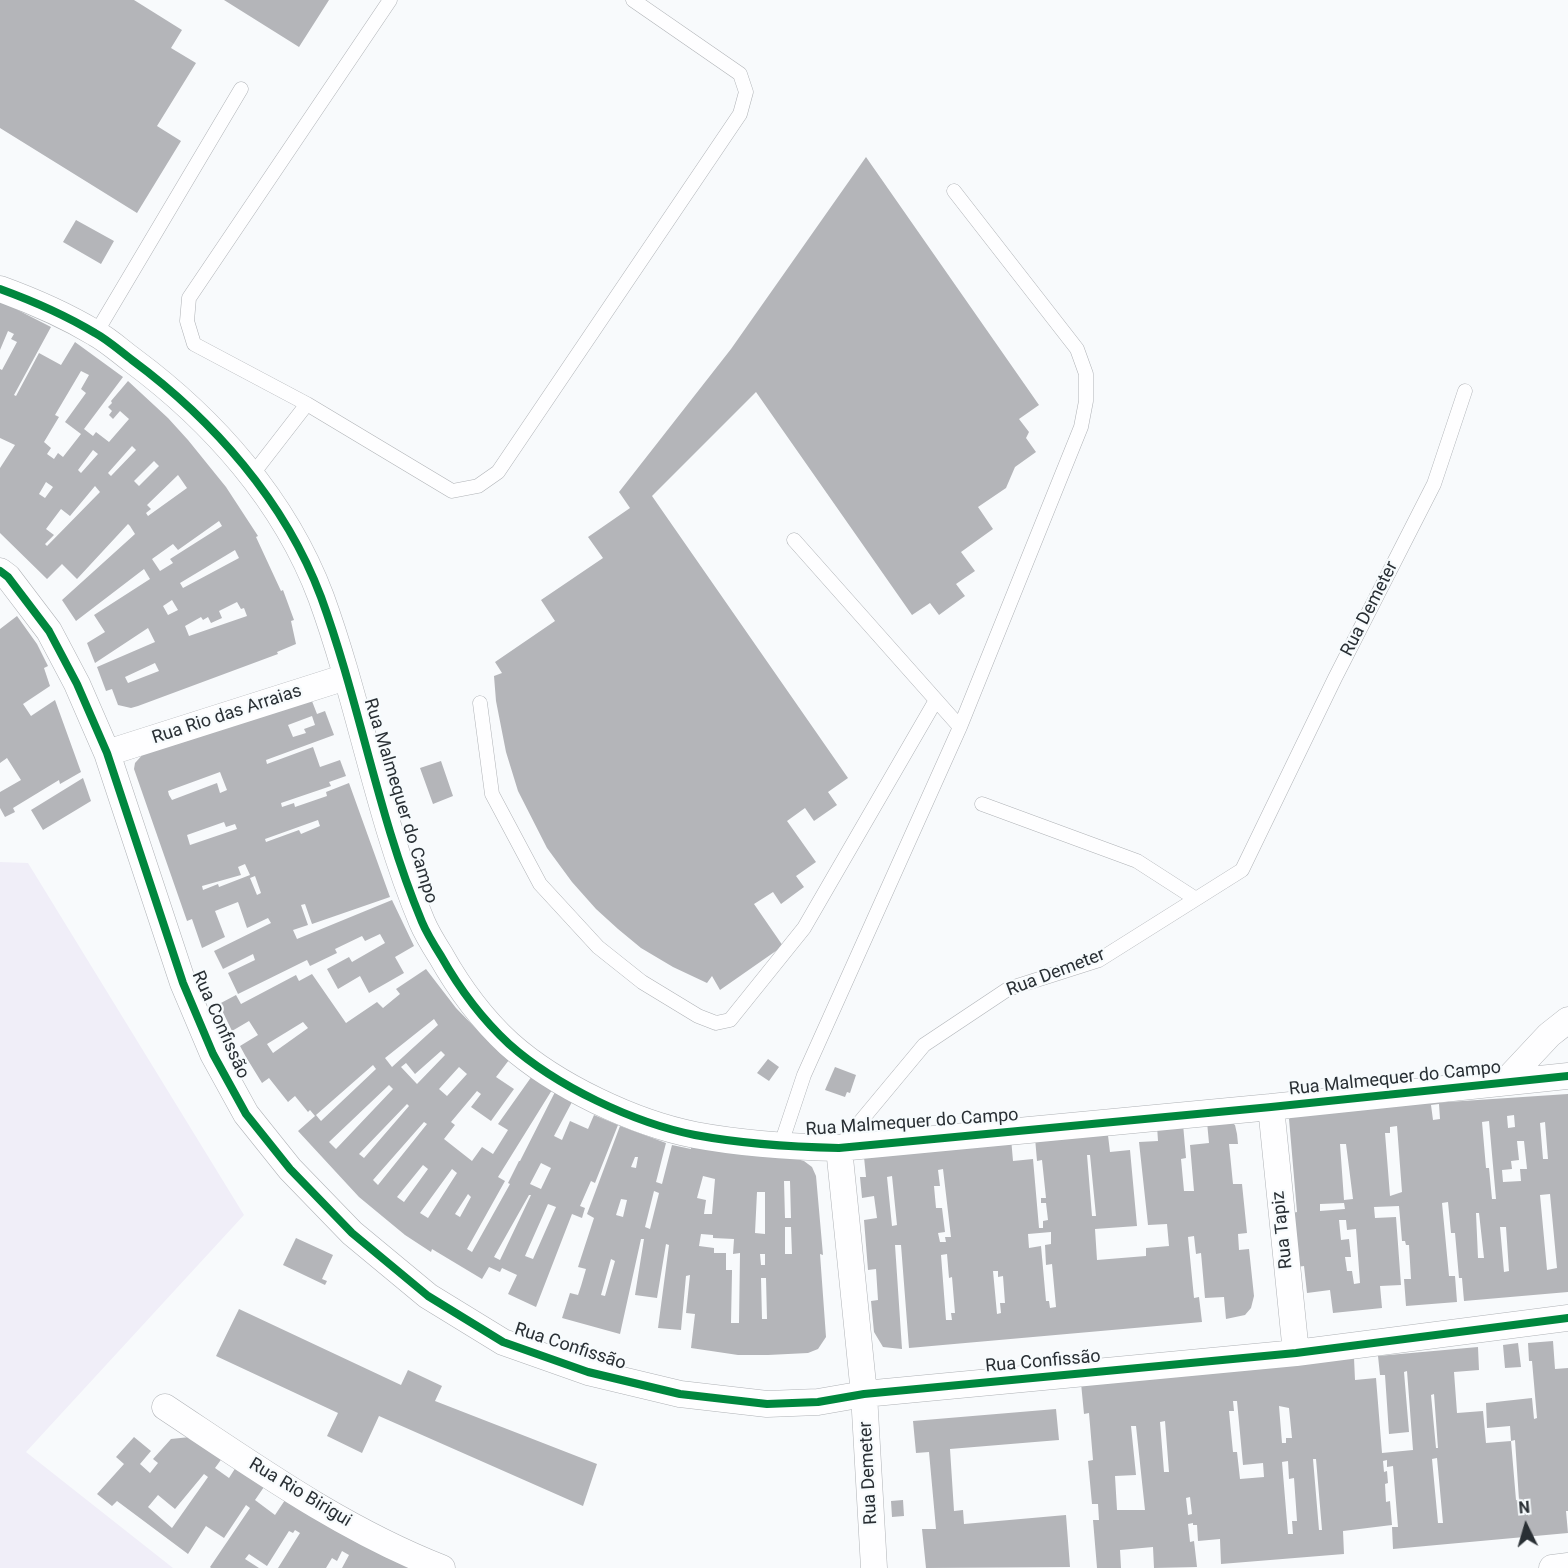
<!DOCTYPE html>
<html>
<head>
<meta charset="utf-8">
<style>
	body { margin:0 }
	#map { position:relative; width:1568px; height:1568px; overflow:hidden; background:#f8fafc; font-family:Roboto,sans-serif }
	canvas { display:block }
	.north { position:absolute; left:1496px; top:1496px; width:60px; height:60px; -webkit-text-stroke:4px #f7fbfd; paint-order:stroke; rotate:355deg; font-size:16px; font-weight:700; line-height:24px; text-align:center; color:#292f34 }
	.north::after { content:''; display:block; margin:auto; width:21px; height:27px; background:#292f34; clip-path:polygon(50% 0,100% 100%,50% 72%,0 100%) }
</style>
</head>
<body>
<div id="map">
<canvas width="1568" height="1568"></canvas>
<div class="north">N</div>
</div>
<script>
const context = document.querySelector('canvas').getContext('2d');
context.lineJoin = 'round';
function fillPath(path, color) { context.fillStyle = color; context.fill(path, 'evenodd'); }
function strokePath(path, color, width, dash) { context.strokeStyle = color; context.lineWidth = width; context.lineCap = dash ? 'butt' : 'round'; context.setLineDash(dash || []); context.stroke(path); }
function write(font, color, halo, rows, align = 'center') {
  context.font = font + ' Roboto,sans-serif'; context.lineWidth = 4.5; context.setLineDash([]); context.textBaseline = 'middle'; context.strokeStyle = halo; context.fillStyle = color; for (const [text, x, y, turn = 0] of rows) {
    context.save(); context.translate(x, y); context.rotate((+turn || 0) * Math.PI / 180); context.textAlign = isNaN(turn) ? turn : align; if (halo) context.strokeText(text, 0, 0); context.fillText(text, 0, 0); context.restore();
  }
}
const green = new Path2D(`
	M0 862 28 863 244 1215 26 1452 173 1568H0Z`);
const building = new Path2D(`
	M0 0H134L182 30 171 48 196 63 157 126 181 141 137 213 0 128Z
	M224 0H329L299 47Z
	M866 157 1039 405 1019 419 1029 432 1026 438 1036 452 1015 467 1006 488 978 507 993 529 961 552 975 571 956 584 965 596 939 615 930 603 912 615 756 392 652 496 848 778 828 792 837 805 814 821 805 808 787 821 816 862 796 876 804 887 781 904 773 892 754 904 783 946 720 990 712 976 707 983 673 967 641 948 618 929 596 909 572 882 547 848 518 791 506 752 496 701 494 676 502 673 495 662 555 621 541 600 603 558 588 537 630 508 619 492 731 349Z
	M76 220 114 241 101 264 63 242Z
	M0 301 51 327 14 395 16 396 39 353 61 365 75 342 123 377 84 429 93 436 96 432 109 442 129 419 120 411 113 419 109 415 112 411 108 407 112 403 111 401 128 381 168 418 188 440 226 487 258 536 256 537 281 591 283 590 294 620 291 621 296 644 277 652 278 654 138 706 131 708 118 705 112 689 106 691 97 667 155 642 148 628 95 663 87 643 105 632 94 615 150 579 144 569 76 621 62 600 135 534 130 526 128 524 77 579 62 564 47 579 0 533V468L15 445 0 438V369L2 370 17 342 11 339 14 334 8 331 0 350ZM81 371 89 375 81 389 86 393 65 422 81 434 63 457 58 453 54 459 47 454 51 448 44 442 59 417 55 415ZM132 446 136 450 111 476 108 473ZM93 450 98 454 81 473 78 470ZM154 461 159 466 139 486 134 481ZM178 475 187 488 148 516 146 513 151 509 147 505ZM46 482 53 487 45 498 39 494ZM95 486 100 492 47 546 45 544 54 535 46 529 61 509 70 516ZM219 521 222 526 170 559 173 563 160 571 152 559 173 544 178 550ZM235 550 239 558 183 588 180 583ZM172 600 178 610 168 615 163 606ZM237 602 241 609 244 608 247 616 189 636 185 626 201 617 203 620 208 617 211 623 222 618 219 611ZM155 663 159 671 128 683 125 677Z
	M17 616 37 644 48 666 44 668 50 686 23 704 31 716 55 700 81 772 60 784 59 780 13 808 15 812 5 817 0 808V792L21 780 7 758 0 763V629Z
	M310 696 317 714 325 711 334 735 266 760 267 764 313 747 320 767 340 760 346 776 329 782 331 786 281 803 282 807 294 803 295 807 327 796 326 792 349 783 390 897 312 924 305 904 301 905 308 925 293 930 297 939 392 900 414 946 395 957 404 973 369 993 360 976 338 989 327 969 349 957 352 962 385 943 380 934 365 941 362 936 335 949 337 953 310 966 307 960 238 994 228 973 255 960 253 954 223 969 214 951 271 923 268 918 247 928 238 902 215 911 225 937 202 948 192 919 187 921 134 769 135 763 145 752ZM312 716 315 725 304 729 306 733 293 737 288 725ZM220 772 227 790 220 793 217 783 172 800 169 795 168 791ZM318 820 320 826 301 834 299 830 266 842 265 839ZM224 822 226 827 235 824 237 829 190 845 187 835ZM245 864 250 875 219 887 218 884 203 890 202 886 241 875 238 867ZM255 876 261 893 257 895 250 878Z
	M441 761 453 796 433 804 420 768Z
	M83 778 91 801 43 830 31 810Z
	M426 969 456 1008 492 1045 509 1060 496 1077 514 1089 491 1121 471 1107 481 1094 477 1091 451 1122 455 1125 444 1139 472 1161 482 1147 493 1154 508 1130 498 1124 532 1076 552 1090 498 1177 505 1181 467 1249 472 1252 510 1184 508 1183 519 1161H520L555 1092 572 1102 554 1136 562 1140 570 1121 588 1129 594 1115 618 1125 595 1183 591 1181 580 1206 585 1208 582 1218 572 1214 536 1307 508 1294 517 1275 502 1268 500 1272 489 1267 482 1279 432 1249 431 1252 405 1235 359 1197 298 1131 315 1116 310 1110 308 1112 295 1096 288 1102 269 1078 262 1083 246 1057 240 1046 258 1035 249 1021 232 1031 219 1004 236 995 241 1004 296 975 299 981 312 974 346 1023 377 1002 383 1008 400 994 396 989ZM434 1019 438 1025 392 1067 385 1058ZM303 1022 308 1028 273 1053 267 1044ZM441 1051 445 1055 417 1084 401 1067 406 1063 415 1074ZM373 1065 376 1069 321 1121 316 1115ZM459 1067 467 1074 447 1096 439 1089ZM389 1085 393 1089 336 1149 329 1142ZM407 1104 409 1106 364 1158 359 1154ZM424 1122 427 1124 378 1185 373 1180ZM541 1163 551 1168 541 1189 530 1184ZM423 1165 428 1169 404 1202 397 1197ZM452 1169 457 1173 428 1218 420 1213ZM468 1194 471 1197 460 1217 455 1214ZM529 1195H531L500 1260 494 1257ZM548 1204 556 1207 533 1259 525 1256Z
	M768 1059 779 1067 769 1081 757 1073Z
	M835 1067 856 1075 850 1093 847 1092 845 1097 825 1090Z
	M1568 1094V1292L1464 1301 1462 1278H1459L1455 1233H1451L1448 1202 1442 1203 1449 1276H1455L1457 1302 1406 1306 1404 1279H1411L1409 1245H1406L1405 1241H1402L1399 1206 1374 1207 1375 1218 1396 1217 1401 1285 1380 1286 1382 1308 1333 1313 1330 1290 1307 1293 1304 1266 1297 1267 1292 1213 1297 1212 1289 1119 1297 1112ZM1439 1104 1440 1119 1433 1120 1431 1105ZM1514 1115 1515 1127 1508 1128 1507 1116ZM1489 1121 1496 1199H1492L1489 1168H1486L1482 1122ZM1545 1122 1548 1159H1543L1540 1123ZM1397 1126 1402 1192 1390 1196 1385 1133H1390V1127ZM1517 1141H1524L1527 1169H1520L1521 1181 1503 1182 1502 1170 1512 1169 1511 1161 1519 1160ZM1340 1144H1346L1353 1199 1344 1200ZM1550 1194 1557 1268 1547 1270 1540 1195ZM1344 1203 1345 1209 1320 1211V1204ZM1476 1213H1479L1484 1258H1478ZM1339 1220H1346L1347 1230 1356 1229 1360 1283 1354 1284 1352 1271H1347L1345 1257H1351L1349 1239 1341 1240ZM1500 1227H1506L1509 1271 1504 1272Z
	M1207 1122H1231L1235 1125 1237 1134 1238 1144H1229L1233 1184H1242L1247 1233 1238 1234 1239 1250 1249 1249 1254 1296 1251 1308 1245 1315 1226 1319 1224 1297 1205 1298 1201 1253 1196 1254 1194 1236 1188 1237 1194 1298 1199 1297 1202 1322 909 1348 901 1245H895L902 1349 883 1347 874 1332 871 1301 878 1300 876 1269 868 1270 864 1220 877 1218 874 1196 862 1198 860 1177H866L864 1157 1011 1138 1013 1161 1033 1159 1039 1228H1043V1221L1048 1220 1046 1203H1041V1198H1046L1042 1160 1037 1161 1035 1138 1107 1127 1110 1152 1130 1150 1137 1226 1095 1229 1097 1260 1146 1256V1248L1169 1246 1167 1224 1148 1225 1139 1142 1158 1141 1157 1126 1183 1124 1186 1158 1181 1159 1184 1191H1194L1190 1145 1209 1143ZM1087 1155H1090L1096 1216H1092ZM943 1169 951 1237H945L946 1242H940L938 1233 945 1232 942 1208H936L934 1186H940L938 1170ZM892 1176 897 1225 892 1226 887 1177ZM1051 1232V1244L1045 1245 1046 1265 1052 1264 1056 1307 1050 1308 1049 1301H1046L1041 1246 1029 1248 1028 1234ZM947 1254 949 1278 952 1277 955 1313H951L952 1320H946L941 1255ZM993 1271H998V1277L1003 1276 1005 1303H1000L1001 1313 997 1314Z
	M620 1126 666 1143 656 1182 662 1184 672 1145 691 1149V1146L790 1157 804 1161 812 1167 816 1176 823 1255 820 1254 826 1337 818 1349 808 1353 768 1355H738L691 1348 695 1314 686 1313 690 1275 686 1276 681 1330 658 1328 669 1245 666 1244 657 1298 635 1295 644 1239H641L620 1334 562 1318 570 1293 578 1295 581 1286 586 1269 578 1267 594 1218 587 1214ZM635 1157H638L636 1168 631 1167ZM703 1176 715 1179 712 1214H704L706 1200 697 1198ZM784 1181H790L791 1218H785ZM654 1191 659 1193 650 1229 645 1227ZM757 1192H765V1234L755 1233ZM621 1199 627 1200 623 1217 616 1215ZM785 1227H791L792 1254H785ZM701 1234 713 1235V1238L734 1239 733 1254 740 1253 739 1323H731L732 1272V1270H726V1253H714V1248L699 1246ZM760 1254H765V1265H761ZM611 1259 615 1261 605 1296 601 1295ZM761 1278H766L767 1319H762Z
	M296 1238 333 1255 322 1279 327 1281 325 1285 283 1265Z
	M239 1309 401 1385 408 1370 442 1386 435 1401 597 1464 583 1506 379 1416 362 1453 327 1436 338 1413 216 1356Z
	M1553 1341 1555 1369 1568 1368V1511H1566L1568 1533 1393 1549 1392 1527H1398L1393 1466 1387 1467V1460L1383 1461 1384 1472 1387 1471 1388 1483 1385 1484 1386 1502 1390 1501 1392 1525 1343 1531 1344 1554 1221 1564 1220 1539 1198 1541 1197 1525H1193V1523L1188 1524 1190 1542 1194 1541 1197 1567 1154 1568 1153 1547 1120 1550 1121 1568H1097L1093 1520H1099L1098 1504H1092L1088 1461 1093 1460 1089 1413 1084 1414 1081 1383 1354 1358 1355 1380 1376 1378 1382 1453 1413 1450 1407 1371 1404 1372 1409 1432 1389 1434 1385 1375H1380L1378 1356 1478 1347 1479 1370 1454 1372 1457 1413 1483 1411 1486 1443 1511 1441 1516 1500H1519L1515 1440 1511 1441 1510 1426 1487 1428 1486 1403 1532 1398 1534 1419 1537 1418 1532 1361H1529L1528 1343ZM1434 1394 1438 1448H1436L1431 1395ZM1233 1401H1237L1243 1465 1263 1463 1264 1477 1240 1479 1237 1452H1233L1229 1411H1234ZM1279 1406 1289 1408 1292 1438H1286V1443H1282ZM1165 1421 1169 1472H1164L1160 1422ZM1131 1426H1136L1145 1510H1117L1115 1476 1136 1475ZM1437 1458 1443 1523H1438L1432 1459ZM1313 1459H1316L1322 1530H1319ZM1288 1461 1289 1479 1294 1478 1297 1521H1292L1293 1534H1288L1282 1462ZM1190 1497 1192 1514 1188 1515 1186 1498Z
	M1518 1343 1521 1367 1505 1368 1503 1345Z
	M1056 1409 1059 1440 950 1449 954 1511 963 1510 964 1524 1066 1515 1070 1567 926 1568 922 1529H936L929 1452 916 1453 913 1421Z
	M134 1437 151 1451 140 1464 150 1473 158 1463 153 1459 171 1439 190 1437 223 1457 215 1468 229 1478 236 1467 264 1487 255 1500 275 1515 285 1500 350 1539 411 1568H342L349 1555 342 1551 337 1561 332 1558 326 1568H278L300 1533 295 1530 293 1533 289 1531 267 1566 249 1554 245 1559 259 1568H211L210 1567 250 1508 246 1505 224 1538 206 1526 188 1554 117 1501 112 1506 97 1494 124 1464 116 1457ZM204 1474 208 1477 172 1528 148 1507 158 1495 175 1509Z
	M903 1500 904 1516 892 1517 891 1501Z`);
const lane = new Path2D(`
	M390 0 189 298 187 321 194 344 307 404 452 491 478 486 498 472 740 114 746 92 740 74 633 0
	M96 333 241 89
	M252 475 307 404
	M794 540 960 727
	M480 703 492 794 540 884 598 947 642 982 698 1016 716 1023 730 1020 804 928 936 700
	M982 804 1137 861 1196 899
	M840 1146 924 1045 1008 989 1099 960 1242 870 1335 678 1434 484 1465 391
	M780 1147 804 1075 960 727 1081 427 1086 401V374L1077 349 954 191`);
const street = new Path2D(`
	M0 289C33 301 65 315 95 333 108 340 120 351 132 360 213 420 285 501 321 597 360 704 378 817 422 922 427 934 434 945 441 956 459 988 482 1019 509 1044 556 1086 634 1123 695 1135 743 1144 791 1147 839 1148L1271 1107 1568 1076
	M0 571 8 577 49 631 77 684 107 753 183 983 213 1054 246 1114 290 1169 352 1233 428 1296 503 1342 588 1372 680 1394 767 1404 818 1402 864 1394 1296 1353 1568 1318
	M107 753 346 677
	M1505 1082 1549 1035 1568 1020
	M1271 1107 1296 1353
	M839 1148 864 1394 874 1568
	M165 1407C254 1466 342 1529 442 1568
	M1552 1568 1568 1566`);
const cycleway = new Path2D(`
	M0 289C33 301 65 315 95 333 108 340 120 351 132 360 213 420 285 501 321 597 360 704 378 817 422 922 427 934 434 945 441 956 459 988 482 1019 509 1044 556 1086 634 1123 695 1135 743 1144 791 1147 839 1148L1271 1107 1568 1076
	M0 571 8 577 49 631 77 684 107 753 183 983 213 1054 246 1114 290 1169 352 1233 428 1296 503 1342 588 1372 680 1394 767 1404 818 1402 864 1394 1296 1353 1568 1318`);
const streetNames = [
	["Rua Demeter",1370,609,-63],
	["Rua Rio das Arraias",227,715,-18],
	["Rua Malmequer do Campo",400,801,73],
	["Rua Demeter",1056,973,-21],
	["Rua Confissão",220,1025,66],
	["Rua Malmequer do Campo",1395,1079,-6],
	["Rua Malmequer do Campo",912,1123,-4],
	["Rua Tapiz",1283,1230,-96],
	["Rua Confissão",570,1347,18],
	["Rua Confissão",1043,1362,-5],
	["Rua Demeter",869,1473,-93],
	["Rua Rio Birigui",300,1493,31]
];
fillPath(green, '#f0eef8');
fillPath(building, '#b4b5b9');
strokePath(lane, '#afb2b6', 15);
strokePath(street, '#afb2b6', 27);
strokePath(lane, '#fefeff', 14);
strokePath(street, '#fefeff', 26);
strokePath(cycleway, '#00873e', 8);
write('18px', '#292f34', '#f7fbfd', streetNames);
</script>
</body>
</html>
